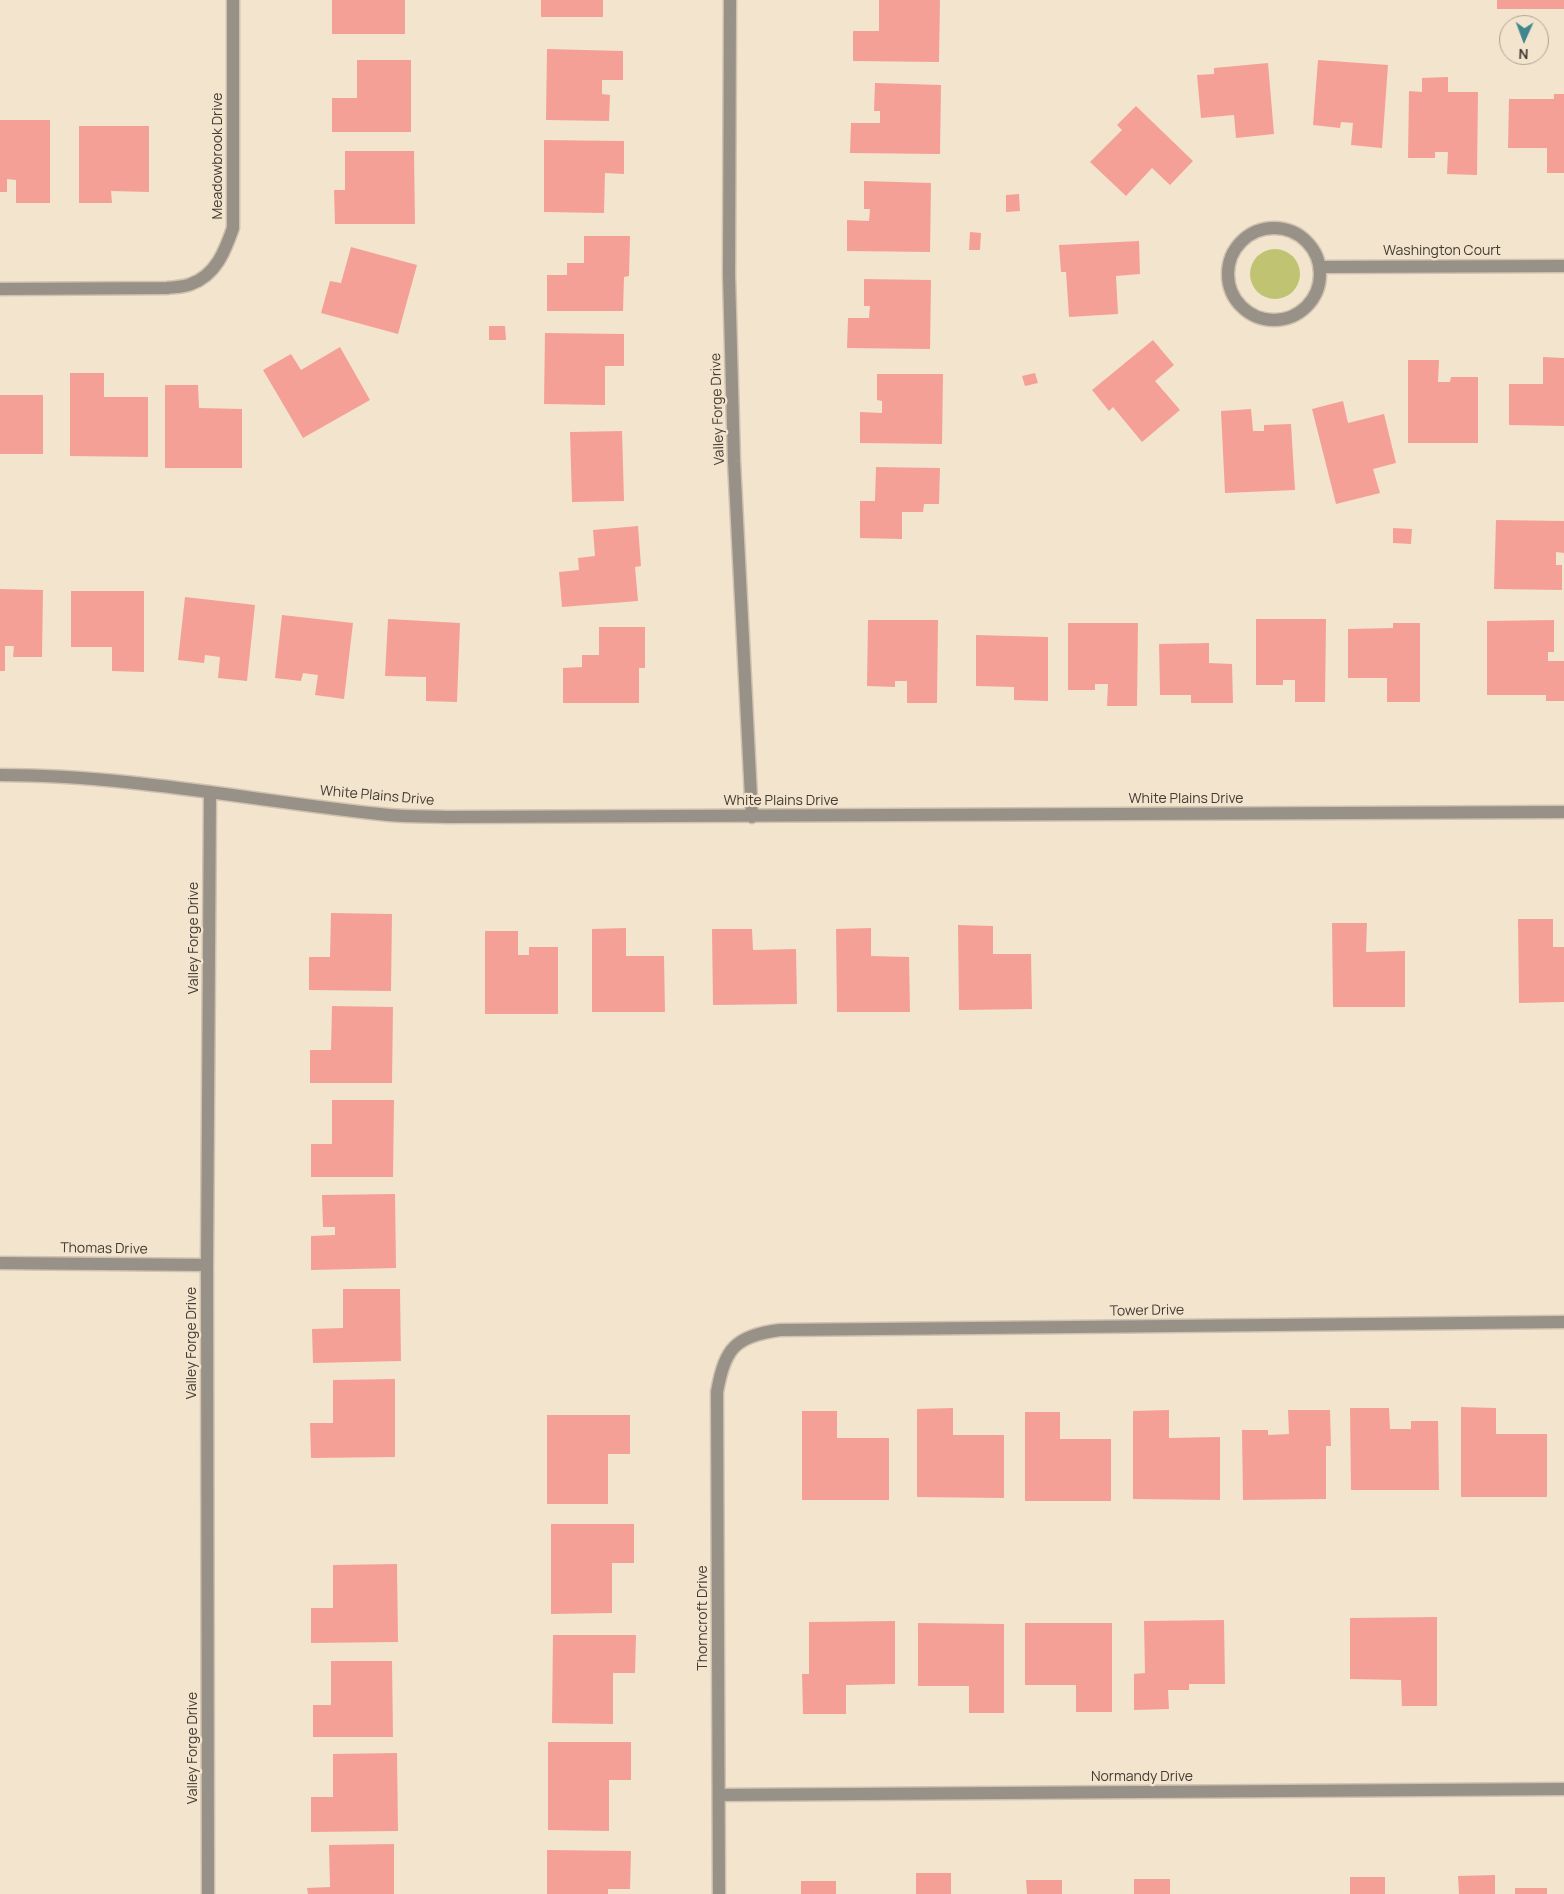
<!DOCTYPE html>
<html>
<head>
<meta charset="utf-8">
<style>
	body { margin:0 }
	#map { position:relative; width:1564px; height:1894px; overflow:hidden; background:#f3e4ce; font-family:Manrope,sans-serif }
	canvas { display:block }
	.north { position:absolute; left:1499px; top:15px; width:50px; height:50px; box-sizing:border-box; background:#f3e4ce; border:1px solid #aca190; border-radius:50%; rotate:182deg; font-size:14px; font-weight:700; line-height:20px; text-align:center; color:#423c33 }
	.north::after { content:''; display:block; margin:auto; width:18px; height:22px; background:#3f878c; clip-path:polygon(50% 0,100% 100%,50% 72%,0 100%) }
</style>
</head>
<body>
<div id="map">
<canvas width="1564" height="1894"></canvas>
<div class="north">N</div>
</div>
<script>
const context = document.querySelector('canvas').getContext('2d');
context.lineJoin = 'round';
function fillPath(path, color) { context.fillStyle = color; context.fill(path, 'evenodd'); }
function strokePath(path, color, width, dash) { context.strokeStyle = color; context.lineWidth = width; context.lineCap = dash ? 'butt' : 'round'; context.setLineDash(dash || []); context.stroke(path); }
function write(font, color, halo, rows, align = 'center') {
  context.font = font + ' Manrope,sans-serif'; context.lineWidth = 4.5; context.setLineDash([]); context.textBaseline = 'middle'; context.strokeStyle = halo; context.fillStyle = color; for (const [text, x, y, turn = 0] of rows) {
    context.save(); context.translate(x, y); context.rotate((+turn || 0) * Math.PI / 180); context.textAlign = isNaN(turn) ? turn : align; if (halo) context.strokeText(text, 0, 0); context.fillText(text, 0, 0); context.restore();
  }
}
const green = new Path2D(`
	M1250 274a25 25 0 1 1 50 0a25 25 0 1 1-50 0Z`);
const building = new Path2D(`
	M332 0H405V34H332Z
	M541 0H603V17H541Z
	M879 0H940L939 62 853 61V31H879Z
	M1497 0H1564V9H1497Z
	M547 49 623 51V80H602V94L610 95 609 121 546 120Z
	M357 60H411V132H332V98H357Z
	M1318 60 1388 65 1382 148 1351 145 1353 123 1341 122 1340 128 1313 125Z
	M1268 63 1274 134 1236 138 1234 115 1201 118 1197 75 1214 74V68Z
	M1448 77V92H1478L1477 175 1447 174 1448 152H1435V158H1408L1409 91 1422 92V78Z
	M875 83 941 85 940 154 850 153 851 123H880V111H874Z
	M1554 94H1564V173H1547V148H1508L1509 99H1554Z
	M1136 106 1193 161 1170 185 1152 168 1126 196 1090 162 1122 130 1117 125Z
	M0 120H50V203H16V180L7 179V192H0Z
	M79 126H149V192L111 191 112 203H79Z
	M544 140 624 141V174L605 173 604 213 544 212Z
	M345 151H414L415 224H335L334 190H345Z
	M864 181 931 183 930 252 847 251V220L869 221 870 209H864Z
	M1019 194 1020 211 1006 212V195Z
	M970 232 981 233 980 250H969Z
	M584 236H630L629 276 624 277 623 311H547V275H567V263H584Z
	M1139 241 1140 274 1116 276 1118 314 1069 317 1066 272H1061L1059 245Z
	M351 247 417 265 398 334 321 313 330 281 341 283Z
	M864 279 931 280 930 349 847 348 848 318H869L870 306H864Z
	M489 326H505L506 340H489Z
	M545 333 624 334V366H605V405L544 404Z
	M1153 340 1174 365 1155 381 1180 410 1142 442 1113 407 1109 411 1092 390Z
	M340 347 370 400 303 438 263 370 291 354 301 370Z
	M1543 357 1564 358V426L1509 425V384H1543Z
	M1408 360H1439L1438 382H1450L1451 377H1478V443H1408Z
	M70 373H104V397H148V457L70 456Z
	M1035 373 1038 383 1025 386 1022 376Z
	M877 374H943L942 444 860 443V412L882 413V401L877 400Z
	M165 385H198L199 408 242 409V468H165Z
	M0 395H43V454H0Z
	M1343 401 1348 423 1384 414 1396 463 1373 469 1380 493 1336 504 1312 409Z
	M1251 409 1253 431H1264V425L1291 424 1295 490 1225 493 1221 411Z
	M622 431 624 501 572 502 570 432Z
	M876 467 940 468 939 504H924L923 512H902V539L860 538V501H875Z
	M1496 520 1564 521V553L1556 552V565H1562V590L1494 589Z
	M638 526 641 566 635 567 638 601 562 607 559 572 579 570 578 558 595 556 593 530Z
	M1393 528 1412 529 1411 544 1393 543Z
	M0 589 43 590 42 657H13L14 646H5V671H0Z
	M71 591H144V672L112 671V647H71Z
	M185 597 255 605 247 681 218 678 220 657 205 655 204 663 178 660Z
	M282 615 353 623 344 699 315 695 318 675 303 673 301 681 275 678Z
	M388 619 460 623 457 702 426 701V677L385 676Z
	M1256 619H1326L1325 702H1295V680H1283V685H1256Z
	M868 620H938L937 703H907V681H895V687L867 686Z
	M1554 620V652H1548V661H1564V701H1546V695H1487V621Z
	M1068 623H1138L1137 706H1107L1108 684H1095V690H1068Z
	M1393 623H1420V702H1387V678H1348V629L1393 628Z
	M599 627H645V668H639V703H563V668L582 667V655H599Z
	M976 635 1048 637V701L1014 700V687L976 686Z
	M1209 643V663L1232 664 1233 703H1191V695H1160L1159 644Z
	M331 913 392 914 391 991 309 990V957H330Z
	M1518 919H1553V947H1564V1002L1519 1003Z
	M1332 923H1367L1366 952 1405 951V1007H1333Z
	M958 925 993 926V954H1031L1032 1009 959 1010Z
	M626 928V956H664L665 1012H592V929Z
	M871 928V956L909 957 910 1012H837L836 929Z
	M712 929H752L753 950 796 949 797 1004 713 1005Z
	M485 931H518V955H529V947H558V1014H485Z
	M332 1006 393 1007 392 1083H310V1050H331Z
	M332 1100H394L393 1177H311V1144H332Z
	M395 1194 396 1268 311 1270V1236L335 1235V1227H323L322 1195Z
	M343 1289H400L401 1361 313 1363 312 1329 343 1328Z
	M395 1379V1457L311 1458 310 1423H333V1380Z
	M1461 1407 1496 1408V1434H1547V1497H1461Z
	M953 1408V1435H1004V1498L917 1497V1409Z
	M1350 1408H1389L1390 1429H1411V1421H1438L1439 1490H1351Z
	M1169 1410V1438L1220 1437V1500L1133 1499V1411Z
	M1288 1410H1330L1331 1446H1326V1499L1243 1500 1242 1430H1268V1435L1289 1434Z
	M802 1411H837V1438H889V1500H802Z
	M1025 1412H1060V1439H1111V1501H1025Z
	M547 1415H630V1454H608V1504H547Z
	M551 1524H634V1563H612V1613L551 1614Z
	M397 1564 398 1642 311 1643V1608H333V1565Z
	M1437 1617V1706H1402L1401 1680 1350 1679V1618Z
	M1224 1620 1225 1684H1189V1690H1168L1169 1709 1134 1710V1674L1145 1673 1144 1621Z
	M895 1621V1684L846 1685V1714H803L802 1674H809V1622Z
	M918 1623 1004 1624V1713H969V1686H918Z
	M1025 1623H1112V1712H1076V1685H1025Z
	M553 1635H636L635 1673H613V1724L552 1723Z
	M331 1661H392L393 1737H313V1705H331Z
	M548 1742H631V1780H609V1831L548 1830Z
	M397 1753 398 1831 311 1832V1797H333V1754Z
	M394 1844V1894H308L307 1888 330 1887 329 1845Z
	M547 1850 631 1851 630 1889H608V1894H547Z
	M916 1873H951V1894H916Z
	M1495 1875V1894H1459L1458 1876Z
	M1350 1877H1385V1894H1350Z
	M1134 1879H1170V1894H1134Z
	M1026 1880H1062V1894H1027Z
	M801 1881H836V1894H801Z
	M1515 1888H1547V1894H1515Z`);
const minor = new Path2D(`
	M730 0 729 275 734 461 752 817
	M1228 274a46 46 0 1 1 92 0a46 46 0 1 1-92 0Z
	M1320 267 1564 266
	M0 289 167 288C175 287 184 287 191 284 216 275 225 251 233 228V0
	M0 775C131 775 259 802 389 815 409 817 429 816 450 817L1564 812
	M0 1263 207 1265
	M719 1795 1564 1789
	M208 1894 207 1265 210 792
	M719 1894 717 1392C725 1348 735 1336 780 1330L1564 1322`);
const streetNames = [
	["Meadowbrook Drive",218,156,-90],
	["Washington Court",1442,251],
	["Valley Forge Drive",718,409,-92],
	["White Plains Drive",377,796,5],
	["White Plains Drive",1186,799],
	["White Plains Drive",781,801],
	["Valley Forge Drive",194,938,-90],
	["Thomas Drive",104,1249,1],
	["Tower Drive",1147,1311,-1],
	["Valley Forge Drive",192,1343,-90],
	["Thorncroft Drive",703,1618,-90],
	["Valley Forge Drive",193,1748,-90],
	["Normandy Drive",1142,1777]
];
fillPath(green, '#c0c472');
fillPath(building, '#f5a097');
strokePath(minor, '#d0c2af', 15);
strokePath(minor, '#989188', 12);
write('14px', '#423c33', '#f3e4ce', streetNames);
</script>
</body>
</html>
